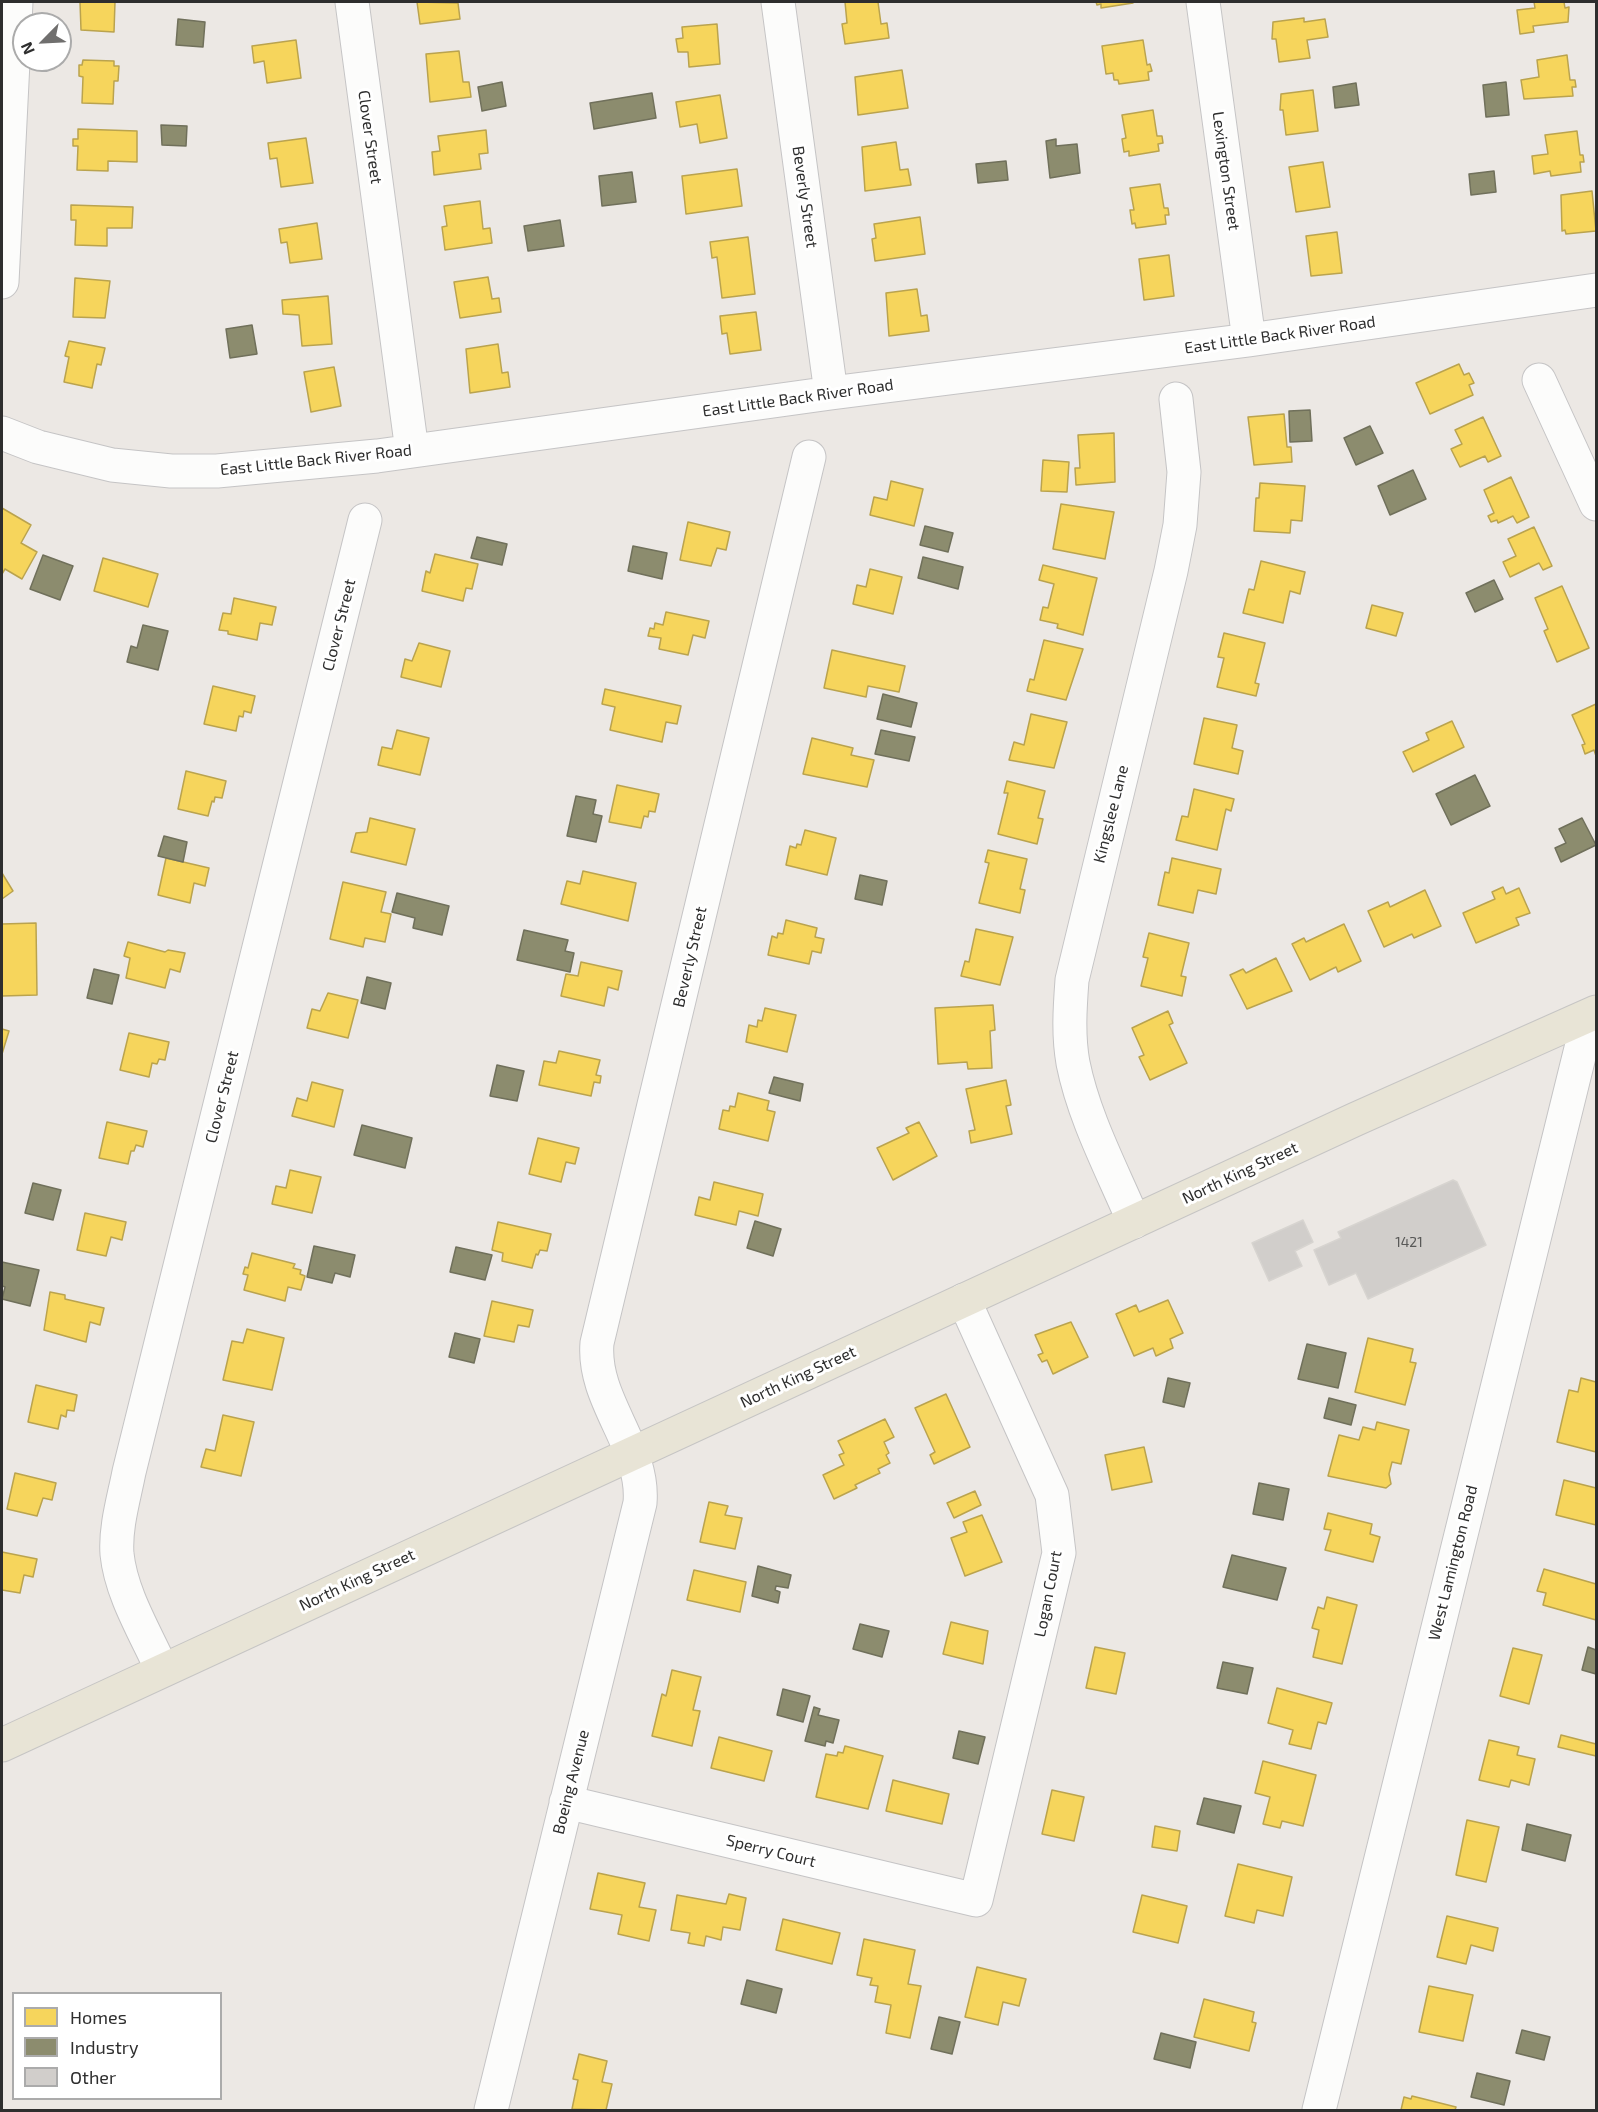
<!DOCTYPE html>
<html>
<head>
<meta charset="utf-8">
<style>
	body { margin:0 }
	#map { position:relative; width:1598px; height:2112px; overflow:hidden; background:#ece8e4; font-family:"Exo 2",sans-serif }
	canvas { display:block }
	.frame { position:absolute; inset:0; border:3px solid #2e2e2e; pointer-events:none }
	.legend { position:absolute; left:12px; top:1992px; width:210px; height:108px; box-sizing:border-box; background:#fff; border:2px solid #ababab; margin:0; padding:8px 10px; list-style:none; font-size:18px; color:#2e2e2e }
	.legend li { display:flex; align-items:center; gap:12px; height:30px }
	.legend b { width:30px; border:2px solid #ababab }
	.north { position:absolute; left:12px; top:12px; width:60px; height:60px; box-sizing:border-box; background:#fff; border:2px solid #ababab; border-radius:50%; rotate:246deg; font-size:16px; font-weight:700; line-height:24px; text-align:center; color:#2e2e2e }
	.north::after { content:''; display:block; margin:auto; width:21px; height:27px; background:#706f6e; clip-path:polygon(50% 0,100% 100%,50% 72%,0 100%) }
</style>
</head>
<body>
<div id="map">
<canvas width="1598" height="2112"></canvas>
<div class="frame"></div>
<ul class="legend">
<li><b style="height:16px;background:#f6d55c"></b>Homes</li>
<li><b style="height:16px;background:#8c8c6e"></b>Industry</li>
<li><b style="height:16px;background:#d1cecb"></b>Other</li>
</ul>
<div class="north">N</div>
</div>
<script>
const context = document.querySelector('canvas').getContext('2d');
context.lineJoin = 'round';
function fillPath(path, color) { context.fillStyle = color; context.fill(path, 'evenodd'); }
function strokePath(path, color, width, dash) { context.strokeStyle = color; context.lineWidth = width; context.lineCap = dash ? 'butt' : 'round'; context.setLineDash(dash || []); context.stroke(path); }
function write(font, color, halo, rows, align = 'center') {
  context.font = font + ' "Exo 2",sans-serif'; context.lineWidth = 6; context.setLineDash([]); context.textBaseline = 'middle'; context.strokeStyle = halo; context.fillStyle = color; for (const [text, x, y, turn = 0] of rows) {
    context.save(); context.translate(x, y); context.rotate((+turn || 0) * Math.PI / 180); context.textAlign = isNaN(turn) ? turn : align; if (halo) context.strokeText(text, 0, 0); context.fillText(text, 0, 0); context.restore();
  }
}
const homes = new Path2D(`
	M80 2H115L114 32 81 30Z
	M417 2 458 3 460 19 420 24Z
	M845 2H878L881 24 887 23 889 38 845 44 842 24 847 23Z
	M1096 2H1133V3L1101 8V4L1097 5Z
	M1534 2H1564L1565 8 1569 7 1568 22 1533 26 1534 32 1520 34 1517 10 1535 8Z
	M1304 18V22L1325 19 1328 37 1307 40 1310 58 1279 62 1276 39H1272L1273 22Z
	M717 24 720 64 689 67 688 52H678L676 39 683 38 682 27Z
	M296 40 301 78 267 83 264 61 254 63 252 46Z
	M1143 40 1147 65 1150 64 1152 71 1148 72 1149 80 1119 84 1118 80H1114L1113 73 1106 74 1102 46Z
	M459 51 463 82H469L471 97 430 102 426 54Z
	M1567 55 1570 80H1575L1576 87H1572L1573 96 1524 99 1521 80 1539 77 1537 60Z
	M83 60 114 61V66H119L118 81H114L113 104 82 103 83 77 79 76V65H82Z
	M902 70 908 108 858 115 855 77Z
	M1313 90 1318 131 1286 135 1283 110H1280L1281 94Z
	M720 95 727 138 700 143 697 124 680 127 676 102Z
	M1153 110 1157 136H1162L1163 143 1158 144 1159 151 1129 156V151L1124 152 1122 139 1126 138 1122 115Z
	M78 129 137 131V162L108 161V171L77 170 78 146H73V139H78Z
	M486 130 488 153 479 154 481 169 434 175 432 152 440 151 438 136Z
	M1577 131 1580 155H1583L1584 162H1580L1581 172 1551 176 1550 171 1534 174 1532 156 1548 154 1545 135Z
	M306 138 313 183 281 187 277 158 270 159 268 143Z
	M896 142 900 170 908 169 911 185 865 191 862 147Z
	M1323 162 1330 207 1296 212 1289 167Z
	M737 169 742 206 686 214 682 176Z
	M1160 184 1164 208H1168L1169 215H1165L1166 224 1136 228 1135 223 1132 224 1130 210H1134L1130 188Z
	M1592 191 1596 231 1566 234 1565 230 1562 231 1561 195Z
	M480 201 483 229 490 228 492 243 445 250 442 227 447 226 444 206Z
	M71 205 133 207 132 228H107V246L75 245 76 220H71Z
	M920 217 925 254 875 261 872 239 876 238 874 224Z
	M317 223 322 259 290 263 287 242 281 243 279 229Z
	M1337 232 1342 273 1311 276 1306 236Z
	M748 237 755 294 722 298 717 257 712 258 710 242Z
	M1169 255 1174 296 1144 300 1139 259Z
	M488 277 492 299 499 298 501 312 460 318 454 282Z
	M75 278 110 281 105 318 73 317Z
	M917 289 921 316 927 315 929 331 889 336 886 293Z
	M328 296 332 344 302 346 299 315 283 314 282 300Z
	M756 312 761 350 730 354 727 333 722 334 720 316Z
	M69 341 105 348 101 365 97 364 92 388 64 382 69 357 65 356Z
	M498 344 502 373 508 372 510 387 470 393 466 349Z
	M1459 364 1464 375 1469 373 1474 383 1469 385 1473 395 1430 414 1416 383Z
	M334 367 341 406 311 412 304 372Z
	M1284 414 1287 447H1291L1292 462 1254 465 1248 417Z
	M1483 417 1501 456 1488 462 1485 456 1460 467 1451 449 1462 444 1455 430Z
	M1114 433 1115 482 1076 485 1075 468H1080L1078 435Z
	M1043 460 1069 462 1067 492 1041 491Z
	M1511 477 1529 517 1517 523 1513 516 1498 523 1497 520 1491 522 1488 516 1494 513 1484 490Z
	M891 481 923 489 914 526 870 515 874 497 887 500Z
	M1260 483 1305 486 1302 521 1291 520 1290 533 1254 531 1256 498H1259Z
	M1061 504 1114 512 1105 559 1053 549Z
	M2 508 31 525 21 543 37 552 22 579 5 569 2 574Z
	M688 522 730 532 726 550 717 548 711 566 680 560Z
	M1534 527 1552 566 1543 570 1539 563 1510 577 1503 562 1516 556 1508 539Z
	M435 554 478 564 472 589 466 588 463 601 422 591 426 571 430 573Z
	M103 558 158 574 148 607 94 591Z
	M1261 561 1305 572 1300 594 1290 591 1283 623 1243 613 1249 589 1254 590Z
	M1043 565 1097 578 1083 635 1057 628 1058 624 1040 620 1043 607 1048 608 1054 584 1039 580Z
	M870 569 902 577 893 614 853 604 857 585 866 587Z
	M1562 586 1589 648 1557 662 1544 631 1548 629 1535 598Z
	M234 598 276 607 272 625 260 623 257 640 228 634V631L219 630 223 613 231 614Z
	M1372 605 1403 613 1396 636 1366 628Z
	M666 612 709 621 705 638 693 635 688 655 659 649 661 638 648 636 650 628 654 629 655 623 663 625Z
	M1224 633 1265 643 1255 683 1259 684 1256 696 1217 687 1224 658 1218 657Z
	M1044 640 1083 649 1066 700 1027 691 1030 679 1034 680Z
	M419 643 450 651 441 687 401 677 405 659 412 661Z
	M832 650 905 666 899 692 868 686 866 697 824 688Z
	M213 686 255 696 251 713 244 711 243 717 239 716 236 731 204 724Z
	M605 689 681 706 677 724 666 722 662 742 610 730 615 707 602 704Z
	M1596 704V756L1594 750 1585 754 1582 745 1585 744 1572 715Z
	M1031 714 1067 722 1054 768 1009 760 1014 742 1024 745Z
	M1204 718 1237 725 1232 748 1243 751 1238 774 1194 764Z
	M1452 721 1464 747 1413 772 1403 752 1429 740 1426 733Z
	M397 730 429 738 420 775 378 765 382 747 392 749Z
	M812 738 853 748 851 755 874 760 867 787 803 774Z
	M186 771 226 781 222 798 215 797 214 802 212 801 208 816 178 809Z
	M1007 781 1045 791 1038 818 1043 819 1037 844 998 834 1008 793H1004Z
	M617 785 659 794 655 812 649 811 648 817 644 816 641 828 609 822Z
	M1194 789 1234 799 1231 811 1226 809 1217 850 1176 840 1182 816 1188 817Z
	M370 818 415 829 406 865 351 852 356 833 367 832Z
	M805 830 836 838 827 875 786 865 790 846 796 848 797 844 801 845Z
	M988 850 1027 859 1020 889 1025 890 1020 913 979 903 989 863 985 862Z
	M166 858 209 868 205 886 194 883 190 903 158 895Z
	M1172 858 1221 869 1216 894 1198 890 1193 913 1158 905 1165 872 1169 873Z
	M583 871 636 883 628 921 561 904 567 881 580 884Z
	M2 873 13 891 2 899Z
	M343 882 386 892 381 912 391 914 385 942 365 938 363 947 330 939Z
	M1503 887 1506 894 1519 888 1530 913 1516 918 1519 925 1476 943 1463 913 1495 899 1492 892Z
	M1425 890 1441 926 1414 938 1412 934 1384 947 1368 911 1388 902 1390 907Z
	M786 920 817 928 815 937 824 939 821 953 812 951 809 964 768 955 772 936 777 938 778 933 783 934Z
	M36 923 37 995 2 996V924Z
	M1344 924 1361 961 1338 972 1336 967 1310 980 1292 944 1304 938 1306 942Z
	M976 929 1013 937 1000 985 961 976 965 961 969 962Z
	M1149 933 1189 943 1181 976 1186 977 1182 996 1141 986 1148 958 1143 957Z
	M128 942 165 952 168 950 185 953 180 972 170 969 165 988 126 978 130 958 124 956Z
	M1276 958 1292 991 1247 1009 1230 975 1243 969 1246 973Z
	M581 962 622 971 618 990 608 987 604 1006 561 996 566 974 578 976Z
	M328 993 358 1000 348 1038 307 1028 312 1009 320 1011Z
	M993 1005 995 1030 990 1031 992 1068 968 1069 967 1062 938 1064 935 1008Z
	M765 1008 796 1015 787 1052 746 1042 749 1025 757 1027 758 1020 762 1021Z
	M1168 1011 1173 1023 1169 1025 1187 1063 1150 1080 1139 1057 1144 1055 1132 1028Z
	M2 1029 9 1031 2 1054Z
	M129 1033 169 1042 165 1060 159 1059 157 1064 152 1063 149 1077 120 1070Z
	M559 1051 600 1060 596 1075 601 1076 600 1083 594 1082 591 1096 539 1085 544 1061 556 1063Z
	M1006 1080 1011 1105 1006 1106 1012 1134 971 1143 969 1131 975 1130 966 1089Z
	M312 1082 343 1090 334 1127 292 1116 297 1098 307 1101Z
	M738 1093 769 1101 767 1110 775 1112 768 1141 719 1129 723 1110 729 1111 730 1106 735 1107Z
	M107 1122 147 1131 143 1147 136 1145 134 1151H131L128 1164 99 1158Z
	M919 1122 937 1156 893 1180 877 1148 909 1133 906 1128Z
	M538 1138 579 1148 575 1164 566 1162 561 1182 529 1174Z
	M290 1170 321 1177 312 1213 272 1204 276 1186 286 1188Z
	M714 1182 763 1194 758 1216 739 1211 736 1225 695 1215 699 1197 710 1200Z
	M85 1213 126 1222 122 1240 111 1237 106 1256 77 1250Z
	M498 1222 551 1234 547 1251 540 1250 538 1255 536 1254 532 1268 502 1261 503 1253 492 1250Z
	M252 1253 295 1264 293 1268 301 1270 300 1274 305 1276 301 1290 288 1287 285 1301 244 1290 248 1275 243 1274 245 1267 248 1268Z
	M50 1292 65 1295V1299L104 1308 100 1325 90 1322 86 1342 44 1330Z
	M1168 1300 1183 1333 1170 1339 1173 1348 1156 1356 1153 1348 1134 1356 1116 1314 1136 1305 1139 1312Z
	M492 1301 533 1310 529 1327 518 1325 514 1342 484 1336Z
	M1071 1322 1088 1357 1053 1374 1047 1360 1042 1362 1038 1355 1043 1353 1035 1335Z
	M247 1329 284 1338 272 1390 223 1380 232 1341 243 1343Z
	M1368 1338 1413 1349 1410 1362 1416 1363 1405 1405 1355 1392Z
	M1581 1378 1596 1382V1452L1557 1442 1569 1390 1578 1392Z
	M36 1385 77 1395 74 1411 67 1410 66 1417 61 1415 58 1429 28 1422Z
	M946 1394 970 1447 934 1464 930 1455 935 1452 915 1408Z
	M223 1415 254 1422 241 1476 201 1467 206 1449 215 1451Z
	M885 1419 894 1437 884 1442 889 1453 886 1455 890 1463 878 1469 880 1473 855 1485 857 1488 834 1499 823 1475 844 1465 839 1455 844 1453 838 1441Z
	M1377 1422 1409 1430 1401 1464 1392 1462 1389 1474 1391 1484 1386 1488 1328 1476 1339 1435 1359 1440 1363 1427 1375 1430Z
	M1144 1447 1152 1482 1112 1490 1105 1455Z
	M15 1473 56 1483 52 1500 43 1498 37 1516 7 1509Z
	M1564 1480 1596 1488V1525L1556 1515Z
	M975 1491 981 1505 954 1518 947 1503Z
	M709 1502 728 1506 725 1515 742 1518 735 1549 700 1542Z
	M1328 1513 1372 1524 1370 1534 1380 1537 1373 1562 1325 1550 1331 1530 1324 1529Z
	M982 1515 1002 1562 965 1576 951 1538 967 1532 963 1522Z
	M2 1552 37 1559 33 1577 24 1575 20 1593 2 1590Z
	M1544 1569 1596 1584V1620L1543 1605 1546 1593 1537 1591Z
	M694 1570 746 1582 740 1612 687 1600Z
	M1327 1597 1357 1605 1342 1664 1313 1657 1319 1630 1312 1628 1318 1607 1324 1609Z
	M951 1622 988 1631 983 1664 943 1654Z
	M1095 1647 1125 1653 1116 1694 1086 1688Z
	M1513 1648 1542 1655 1529 1704 1500 1696Z
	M672 1670 701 1677 693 1710 700 1711 692 1746 652 1736 662 1694 666 1696Z
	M1277 1688 1332 1703 1326 1724 1318 1722 1311 1749 1289 1744 1293 1730 1268 1723Z
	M1561 1735 1596 1744V1756L1558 1747Z
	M719 1737 772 1751 764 1781 711 1768Z
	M1489 1740 1519 1747 1517 1755 1535 1759 1529 1785 1511 1780 1509 1787 1479 1780Z
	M845 1746 883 1756 868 1809 816 1797 826 1754 837 1756 838 1752 843 1753Z
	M1263 1761 1316 1775 1303 1826 1282 1821 1280 1828 1263 1824 1270 1797 1255 1793Z
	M893 1780 949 1794 942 1824 886 1811Z
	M1052 1790 1084 1797 1074 1841 1042 1834Z
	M1467 1820 1499 1827 1486 1882 1456 1875Z
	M1155 1826 1180 1831 1177 1851 1152 1847Z
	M1238 1864 1292 1877 1283 1916 1257 1910 1254 1923 1225 1916Z
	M598 1873 645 1883 639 1907 656 1910 649 1941 618 1934 622 1915 590 1909Z
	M729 1894 746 1898 740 1930 723 1927 721 1940 706 1936 704 1946 688 1943 690 1933 671 1930 677 1895 726 1904Z
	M1142 1895 1187 1906 1178 1943 1133 1932Z
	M1447 1916 1498 1928 1493 1951 1471 1945 1466 1964 1437 1957Z
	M783 1919 840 1933 832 1964 776 1950Z
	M864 1939 915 1950 908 1984 921 1986 910 2038 886 2033 891 2005 875 2002 878 1986 870 1985 872 1978 857 1975Z
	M977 1967 1026 1979 1019 2006 1003 2002 998 2025 965 2017Z
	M1429 1986 1473 1995 1463 2041 1419 2032Z
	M1204 1999 1254 2012 1252 2022 1256 2023 1249 2051 1194 2037Z
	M579 2054 607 2061 602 2082 612 2084 606 2110 572 2109 578 2080 573 2079Z
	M1412 2096 1456 2107 1455 2110H1401L1404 2097 1411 2099Z`);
const industry = new Path2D(`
	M178 19 205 22 203 47 176 45Z
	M502 82 506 106 482 111 478 87Z
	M1506 82 1509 115 1486 117 1483 85Z
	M1356 83 1359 105 1335 108 1333 87Z
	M652 93 656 118 594 129 590 103Z
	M161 125 187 126 186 146 162 145Z
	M1056 139V146L1077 144 1080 173 1050 178 1046 141Z
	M1006 161 1008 180 978 183 976 164Z
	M1494 171 1496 192 1471 195 1469 174Z
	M632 172 636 202 602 206 599 176Z
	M560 220 564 246 528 251 524 226Z
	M252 325 257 354 230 358 226 329Z
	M1310 410 1312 441 1290 442 1289 411Z
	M1370 426 1383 453 1356 465 1344 438Z
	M1413 470 1426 499 1390 515 1378 486Z
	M925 526 953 533 948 552 920 545Z
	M477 537 507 544 502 565 471 558Z
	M633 546 667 553 662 579 628 571Z
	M43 555 73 566 60 600 30 589Z
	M923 557 963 567 958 589 918 578Z
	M1494 580 1503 599 1475 612 1466 593Z
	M143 625 168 631 158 670 127 662 131 646 137 648Z
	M883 694 917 703 911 727 877 719Z
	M881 730 915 737 909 761 875 754Z
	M1475 775 1490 806 1451 825 1436 794Z
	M576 796 596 800 593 814 602 816 596 842 567 836Z
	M1582 818 1596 845 1561 862 1555 848 1566 843 1559 829Z
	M164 836 187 842 183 862 158 856Z
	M860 875 887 881 882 905 855 899Z
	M397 893 449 906 442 935 413 928 415 918 392 912Z
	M524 930 568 940 565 951 574 953 570 972 517 960Z
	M94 969 119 975 112 1004 87 998Z
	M367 977 391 983 385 1009 361 1003Z
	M497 1065 524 1071 517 1101 490 1096Z
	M774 1077 803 1084 800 1101 769 1093Z
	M362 1125 412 1138 405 1168 354 1155Z
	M33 1183 61 1190 53 1220 25 1213Z
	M755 1221 781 1229 773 1256 747 1248Z
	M314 1246 355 1255 350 1277 335 1273 332 1283 307 1277Z
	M456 1247 492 1255 485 1280 450 1272Z
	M2 1262 39 1270 30 1306 2 1299 5 1287 2 1286Z
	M455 1333 480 1339 474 1363 449 1357Z
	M1307 1344 1346 1353 1338 1388 1298 1379Z
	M1168 1378 1190 1383 1184 1407 1163 1402Z
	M1329 1398 1356 1405 1351 1425 1324 1418Z
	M1259 1483 1289 1489 1283 1520 1253 1514Z
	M1232 1555 1286 1568 1277 1600 1223 1587Z
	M758 1566 791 1575 788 1588 776 1586 775 1590 780 1592 778 1603 752 1596Z
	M860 1624 889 1631 882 1657 853 1649Z
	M1588 1647 1596 1650V1674L1582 1670Z
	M1223 1662 1253 1668 1247 1694 1217 1688Z
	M783 1689 810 1696 803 1722 777 1715Z
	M814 1707 820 1709 818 1715 839 1720 833 1743 826 1741 825 1746 805 1741Z
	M959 1731 985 1737 978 1764 953 1758Z
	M1204 1798 1241 1806 1234 1833 1197 1824Z
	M1527 1824 1571 1835 1565 1861 1522 1850Z
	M747 1980 782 1989 776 2013 741 2004Z
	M939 2017 960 2022 952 2054 931 2049Z
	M1522 2030 1550 2037 1544 2060 1516 2053Z
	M1161 2033 1196 2042 1190 2068 1154 2059Z
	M1477 2073 1510 2081 1504 2105 1471 2097Z`);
const building = new Path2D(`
	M1453 1180 1457 1182 1486 1245 1368 1299 1356 1273 1329 1285 1314 1250 1341 1238 1338 1232Z
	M1303 1220 1313 1242 1295 1251 1302 1266 1269 1281 1252 1243Z`);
const minor = new Path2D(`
	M352 2 412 451
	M778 2 831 393
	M1203 2 1249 340
	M2 282 16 2
	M1539 380 1596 504
	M2 433 38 447 112 465 171 471H217L377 456 831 393 1249 340 1596 290
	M1134 1222C1112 1170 1084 1118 1073 1063 1068 1035 1070 1007 1072 980L1171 571 1180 525 1184 472 1176 399
	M162 1670C146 1634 121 1594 117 1554 115 1527 124 1498 129 1472L365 520
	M566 1802 976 1900 1059 1553 1052 1495 964 1300
	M491 2110 640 1503C645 1446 592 1401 597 1343L809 457
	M1319 2110 1589 1016`);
const major = new Path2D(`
	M2 1745 1356 1119 1596 1012`);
const numberNames = [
	["1421",1409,1242]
];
const streetNames = [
	["Clover Street",370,137,82],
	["Lexington Street",1226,171,82],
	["Beverly Street",805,197,82],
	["East Little Back River Road",1280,335,-8],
	["East Little Back River Road",798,398,-8],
	["East Little Back River Road",316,460,-6],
	["Clover Street",339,625,-76],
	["Kingslee Lane",1111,814,-76],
	["Beverly Street",690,957,-77],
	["Clover Street",222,1097,-76],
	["North King Street",1240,1173,-25],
	["North King Street",798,1377,-25],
	["West Lamington Road",1453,1563,-76],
	["North King Street",357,1580,-25],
	["Logan Court",1048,1594,-79],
	["Boeing Avenue",571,1782,-76],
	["Sperry Court",771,1851,14]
];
fillPath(homes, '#f6d55c');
strokePath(homes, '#baa34e', 1.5);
fillPath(industry, '#8c8c6e');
strokePath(industry, '#70705b', 1.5);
fillPath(building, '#d1cecb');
strokePath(building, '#d7d4d0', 1.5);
strokePath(minor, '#c5c4c5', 35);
strokePath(major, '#c6c5c4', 35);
strokePath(minor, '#fcfcfb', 33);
strokePath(major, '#e8e4d6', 33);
write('14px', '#585857', null, numberNames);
write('16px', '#2e2e2e', '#fff', streetNames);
</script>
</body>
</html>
